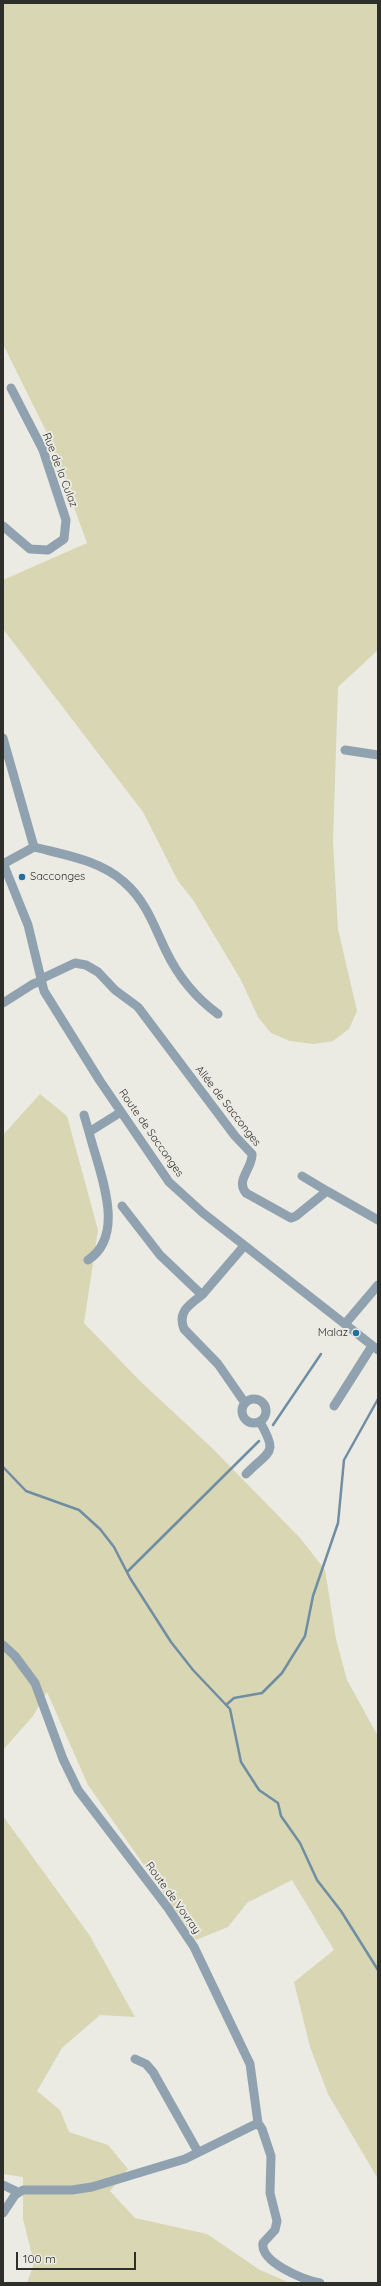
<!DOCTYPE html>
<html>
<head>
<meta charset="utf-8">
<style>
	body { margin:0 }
	#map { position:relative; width:381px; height:2286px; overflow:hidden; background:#ebebe4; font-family:Quicksand,sans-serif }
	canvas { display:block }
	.frame { position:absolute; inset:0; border:4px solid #2e2e2b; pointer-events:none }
	.scale { position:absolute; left:16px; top:2252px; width:120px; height:18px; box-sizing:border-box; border:2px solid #2e2e2b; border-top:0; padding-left:5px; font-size:12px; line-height:14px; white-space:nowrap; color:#2e2e2b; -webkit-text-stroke:3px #ebebe4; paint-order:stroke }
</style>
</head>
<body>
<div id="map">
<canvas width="381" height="2286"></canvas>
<div class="frame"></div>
<div class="scale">100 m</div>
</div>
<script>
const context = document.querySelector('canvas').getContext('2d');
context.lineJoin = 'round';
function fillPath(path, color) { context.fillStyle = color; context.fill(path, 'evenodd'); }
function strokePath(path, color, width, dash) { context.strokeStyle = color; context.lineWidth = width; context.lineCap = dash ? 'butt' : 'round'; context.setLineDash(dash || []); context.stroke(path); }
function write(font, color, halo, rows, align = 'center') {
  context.font = font + ' Quicksand,sans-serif'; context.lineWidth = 4; context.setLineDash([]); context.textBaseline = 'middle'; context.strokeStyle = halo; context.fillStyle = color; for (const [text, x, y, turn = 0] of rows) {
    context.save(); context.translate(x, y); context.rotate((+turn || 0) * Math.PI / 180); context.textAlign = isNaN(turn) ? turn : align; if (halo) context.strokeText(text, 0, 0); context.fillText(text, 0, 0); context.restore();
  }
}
const green = new Path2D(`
	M3 3H378V650L338 687 333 841 338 929 357 1011 349 1029 333 1041 313 1044 290 1041 271 1033 258 1017 241 980 193 900 178 881 143 812 3 629V580L87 543 48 435 3 344Z
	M40 1094 67 1116 98 1230 84 1323 140 1381 212 1448 301 1539 325 1570 336 1639 347 1680 378 1736V2179L328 2094 310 2047 294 1982 334 1950 292 1880 247 1903 228 1927 196 1940 88 1785 47 1692 33 1716 3 1750V1135Z
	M3 1816 90 1936 135 2017 100 2015 62 2048 37 2091 60 2110 69 2132 108 2145 128 2169 110 2191 135 2218 207 2234 260 2270 290 2283H27L34 2263 23 2219V2177L3 2174Z`);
const stream = new Path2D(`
	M273 1425 321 1354
	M3 1467 26 1491 79 1510 100 1529 114 1547 130 1578 171 1642 193 1670 230 1709 241 1762 259 1790 278 1803 281 1816 300 1843 317 1880 341 1911 378 1970
	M127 1572 259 1441
	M226 1705 234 1698 262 1693 282 1673 305 1636 313 1596 338 1523 344 1460 378 1399`);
const minor = new Path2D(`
	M3 526 30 549 48 550 64 539 66 520 43 450 11 388
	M3 738 34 847
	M345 750 378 755
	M3 863 28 925 44 991 100 1081 169 1182 203 1213 378 1350
	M3 864 34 847C65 855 99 860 124 882 146 901 154 926 166 951 178 976 196 998 218 1014
	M41 979 75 963 86 965 98 972 115 990 138 1007 235 1136 252 1154C253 1168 235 1180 246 1193L291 1218 296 1216 327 1191 378 1220
	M3 1003 33 984 41 981
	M84 1115 89 1132
	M302 1176 327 1191
	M122 1206 160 1255 202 1295 244 1246
	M88 1260C128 1234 98 1169 89 1132L121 1112
	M202 1295C190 1304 177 1312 184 1329L218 1364 245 1403
	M345 1324 378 1285
	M242 1411a12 12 0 1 1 24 0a12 12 0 1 1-24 0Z
	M334 1406 372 1346
	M246 1474C269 1450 279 1455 260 1422
	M3 1645 15 1656 35 1683 63 1759 78 1790 168 1908 194 1947 250 2064 258 2123 185 2159 92 2187 72 2190H23L15 2195 3 2213
	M135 2059 146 2064 153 2072 198 2152
	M258 2123 262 2129 271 2156 270 2193 277 2221 275 2230 263 2243C260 2263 305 2280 320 2283
	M3 2185 18 2192`);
const markers = [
	[22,877,4,"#2170a2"],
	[356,1333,4,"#2170a2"]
];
const streetNames = [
	["Rue de la Culaz",60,470,69],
	["Allée de Sacconges",228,1106,52],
	["Route de Sacconges",151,1133,55],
	["Route de Vovray",173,1898,54]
];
const poiNames = [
	["Sacconges",30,877],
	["Malaz",348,1333,"right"]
];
fillPath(green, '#d8d6b3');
strokePath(stream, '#708ea3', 2.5);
strokePath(minor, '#90a2b0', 9);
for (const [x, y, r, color] of markers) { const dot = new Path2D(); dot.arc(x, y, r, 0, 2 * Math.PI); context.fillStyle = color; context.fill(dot); strokePath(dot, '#ebebe4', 1.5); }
write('11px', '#2e2e2b', '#ebebe4', streetNames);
write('11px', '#2e2e2b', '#ebebe4', poiNames, 'left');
</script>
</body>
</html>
